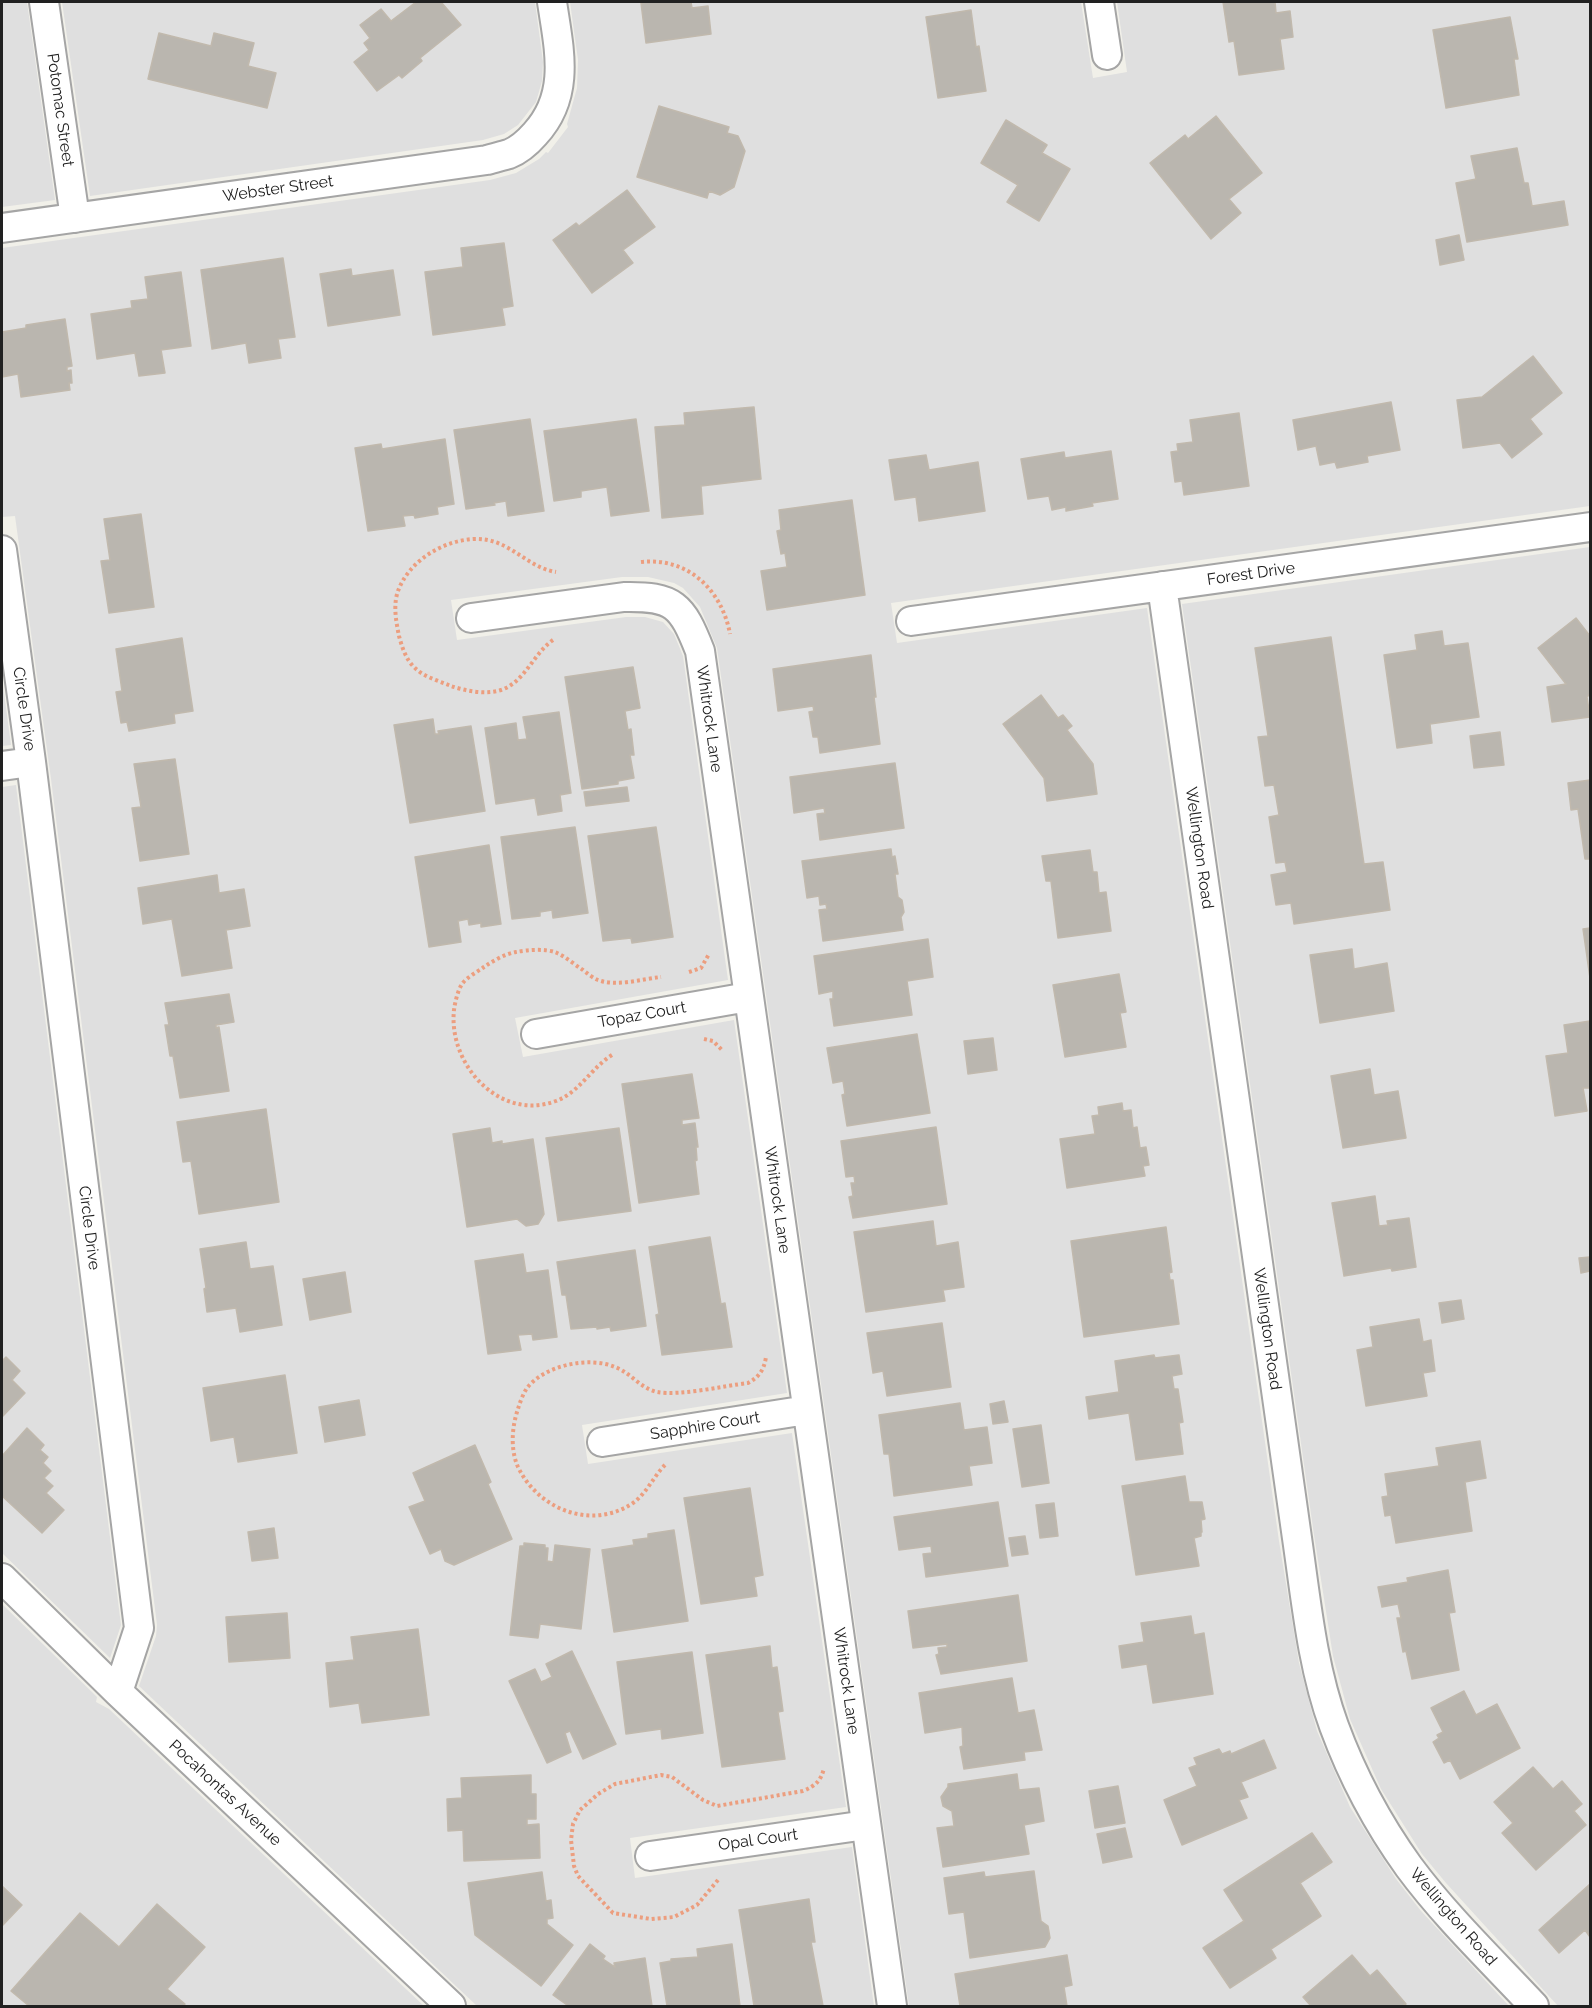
<!DOCTYPE html>
<html>
<head>
<meta charset="utf-8">
<style>
	body { margin:0 }
	#map { position:relative; width:1592px; height:2008px; overflow:hidden; background:#f1f0e9; font-family:Raleway,sans-serif }
	canvas { display:block }
	.frame { position:absolute; inset:0; border:3px solid #212121; pointer-events:none }
</style>
</head>
<body>
<div id="map">
<canvas width="1592" height="2008"></canvas>
<div class="frame"></div>
</div>
<script>
const context = document.querySelector('canvas').getContext('2d');
context.lineJoin = 'round';
function fillPath(path, color) { context.fillStyle = color; context.fill(path, 'evenodd'); }
function strokePath(path, color, width, dash) { context.strokeStyle = color; context.lineWidth = width; context.lineCap = dash ? 'butt' : 'round'; context.setLineDash(dash || []); context.stroke(path); }
function write(font, color, halo, rows, align = 'center') {
  context.font = font + ' Raleway,sans-serif'; context.lineWidth = 5; context.setLineDash([]); context.textBaseline = 'middle'; context.strokeStyle = halo; context.fillStyle = color; for (const [text, x, y, turn = 0] of rows) {
    context.save(); context.translate(x, y); context.rotate((+turn || 0) * Math.PI / 180); context.textAlign = isNaN(turn) ? turn : align; if (halo) context.strokeText(text, 0, 0); context.fillText(text, 0, 0); context.restore();
  }
}
const residential = new Path2D(`
	M2 2H27L55 200 2 207Z
	M62 2H535L543 62 542 81 536 102 518 125 504 134 483 140 90 196Z
	M570 2H1081L1093 78 1127 72 1117 2H1590V506L891 603 897 643 1147 608 1279 1541 1299 1663 1317 1731 1350 1807 1396 1879 1421 1911 1509 2006H909L717 648 700 607 683 588 674 583 648 577H622L451 600 457 640 626 617H645L663 622 674 634 683 656 728 980 515 1018 523 1057 734 1020 787 1393 582 1425 588 1464 792 1433 846 1807 630 1838 635 1878 852 1847 874 2006H477L139 1686 156 1636 157 1625 51 779 15 516 2 517V248L490 180 516 173 539 159 546 152 548 153 568 127 567 124 577 88 578 60Z
	M1590 547V2006H1558L1446 1883 1422 1854 1381 1789 1350 1719 1333 1656 1314 1535 1182 604Z
	M2 678 11 745 2 746Z
	M16 785 121 1625 110 1658 2 1553V787Z
	M2 1604 97 1697 96 1702 109 1709 424 2006H2Z`);
const building = new Path2D(`
	M416 2H441L461 25 420 58 422 61 402 78 399 75 377 91 354 62 369 50 364 43 370 38 360 25 381 9 391 21Z
	M647 2H691L692 8 708 6 711 34 646 43 641 3Z
	M1223 2H1275L1276 13 1290 11 1293 37 1280 39 1284 69 1239 75 1234 41 1229 42Z
	M971 10 976 47 979 46 986 91 938 98 926 17Z
	M1510 17 1518 59H1514L1519 95 1446 108 1433 30Z
	M159 33 211 46 214 33 254 43 248 66 276 73 267 108 148 79Z
	M659 106 729 127 727 133 738 136 745 151 734 187 720 195 709 191 707 198 637 177Z
	M1216 116 1262 173 1229 199 1241 213 1211 239 1150 163 1185 135 1188 139Z
	M1006 120 1047 145 1042 153 1070 169 1039 221 1007 202 1018 185 981 163Z
	M1517 148 1524 183H1528L1532 206 1564 201 1568 225 1467 242 1456 183 1476 179 1471 156Z
	M627 190 655 227 623 250 633 263 592 293 553 240 576 223 579 226Z
	M1459 235 1464 260 1440 265 1436 240Z
	M504 243 513 306 502 308 505 325 433 335 425 272 463 267 461 248Z
	M283 258 295 337 278 339 281 358 249 363 246 343 212 349 201 270Z
	M351 269 352 276 393 270 400 315 328 326 320 274Z
	M181 272 191 346 161 350 165 373 139 376 135 353 97 359 91 314 132 308 131 301 148 299 145 277Z
	M65 319 72 366 67 367V371L71 370 72 383H69L70 390 21 397 18 374 2 377V332L26 328V325Z
	M1533 356 1562 393 1530 419 1542 434 1512 458 1500 443 1463 448 1457 400 1482 397Z
	M1391 402 1400 450 1367 456 1368 462 1337 468 1335 462 1320 465 1316 446 1298 450 1293 420Z
	M754 407 761 479 701 486 703 514 662 518 655 427 685 425 684 413Z
	M1239 413 1249 486 1184 495 1182 481 1175 482 1171 452 1178 451 1177 444 1193 442 1190 420Z
	M530 419 544 511 508 516 506 501 494 503 495 505 466 509 454 430Z
	M636 419 649 511 611 516 607 487 581 491V497L554 501 544 431Z
	M445 439 454 504 437 507 438 514 415 518 414 515 403 516 405 526 368 531 355 448 381 444 382 449Z
	M1111 451 1118 499 1092 503 1093 506 1066 511V507L1052 510 1049 496 1028 499 1021 459 1064 452 1065 458Z
	M926 455 929 470 978 462 985 511 919 521 916 497 895 500 889 460Z
	M852 500 865 595 767 610 761 571 787 567 785 553 781 554 777 531 781 530 779 510Z
	M141 514 154 607 109 613 101 561 110 560 104 519Z
	M1576 618 1590 636V694L1587 697 1590 717 1552 722 1547 687 1566 684 1538 648Z
	M1442 631 1444 646 1468 643 1479 717 1430 724 1432 743 1397 748 1384 655 1417 650 1415 635Z
	M1331 637 1364 864 1383 862 1390 910 1294 924 1291 903 1276 905 1271 875 1287 872 1285 862 1276 863 1269 817 1279 815 1274 785 1265 786 1258 737 1268 736 1255 648Z
	M182 638 193 711 174 714 175 723 129 731 127 722 121 723 116 692 122 691 116 649Z
	M871 655 876 697H874L880 744 820 753 818 737H813L809 712 814 711 813 706 778 711 773 669Z
	M633 667 640 708 625 711 628 730 631 729 634 755H630L634 778 618 781V784L582 789 565 677Z
	M1041 695 1058 718 1063 715 1072 726 1067 730 1093 764 1097 794 1047 801 1044 778 1003 724Z
	M559 712 571 793 560 795 562 811 538 815 535 798 496 804 485 728 516 723 518 740 527 739 523 717Z
	M433 719 435 734H439L438 731 471 726 485 811 410 823 394 725Z
	M1500 732 1504 765 1474 768 1470 736Z
	M175 759 189 854 140 861 132 808 141 807 134 764Z
	M895 763 904 828 820 840 817 814 825 813 824 808 794 813 790 777Z
	M1590 780V859H1585L1578 809 1571 810 1568 783Z
	M627 787 629 801 586 806 584 792Z
	M575 827 588 913 553 918 552 910 540 912V916L512 919 501 837Z
	M656 827 673 937 632 943 631 938 603 941 588 836Z
	M489 845 501 924 481 927V923L469 925 468 919 458 921 461 942 429 947 415 857Z
	M891 849 892 857 895 856 898 874H895L898 897 902 900 904 912 901 917 903 930 823 941 819 910 827 909 826 904 820 905 819 896 807 898 802 861Z
	M1090 850 1093 872H1097L1099 893 1106 892 1111 931 1058 938 1051 881H1046L1042 856Z
	M217 875 219 893 244 889 250 926 226 930 232 968 182 976 172 919 143 924 138 888Z
	M1590 928V978L1583 929Z
	M928 939 933 977 907 981 912 1015 834 1026 830 999H833V991L819 994 814 956Z
	M1352 949 1354 969 1387 963 1394 1011 1320 1023 1310 955Z
	M1119 974 1126 1012 1120 1013 1126 1047 1065 1057 1053 985Z
	M229 994 234 1022 216 1025V1028L219 1027 229 1091 180 1098 173 1056H170L165 1025H169L165 1003Z
	M1590 1021V1088H1583L1587 1111 1555 1116 1546 1056 1568 1053 1564 1025Z
	M917 1034 930 1113 847 1126 842 1095 845 1094 843 1081 833 1083 827 1048Z
	M993 1038 997 1070 968 1074 964 1041Z
	M1370 1069 1374 1095 1398 1091 1406 1138 1343 1148 1331 1076Z
	M692 1074 699 1118 682 1120V1125L695 1123 698 1147H696L697 1160 695 1161 699 1194 639 1203 622 1084Z
	M1122 1103 1123 1111 1131 1110 1133 1128 1137 1127 1140 1148 1146 1147 1149 1165 1143 1166 1145 1176 1067 1188 1060 1139 1095 1134 1092 1116 1099 1115 1098 1107Z
	M266 1109 279 1202 199 1214 191 1161 183 1162 177 1122Z
	M936 1127 947 1204 853 1218 849 1197 853 1196 851 1183H855L854 1176 846 1177 841 1141Z
	M490 1128 492 1143 502 1141V1144L533 1139 544 1214 538 1224 526 1226 517 1219 467 1227 453 1134Z
	M619 1128 631 1211 558 1221 546 1138Z
	M1375 1196 1379 1226 1388 1225 1387 1221 1409 1218 1416 1267 1392 1271 1391 1268 1344 1276 1332 1203Z
	M933 1221 936 1246 958 1242 964 1287 943 1290 945 1301 866 1312 854 1232Z
	M1166 1227 1172 1272 1169 1273 1170 1280H1173L1179 1324 1084 1337 1071 1241Z
	M710 1237 721 1304 725 1303 732 1347 662 1355 656 1315 659 1314 649 1247Z
	M246 1242 250 1269 273 1266 282 1325 240 1332 236 1308 207 1312 204 1289 206 1288 200 1249Z
	M635 1250 646 1326 611 1331 610 1327 597 1329V1327L571 1329 566 1295H562L557 1262Z
	M523 1254 526 1273 548 1270 557 1337 533 1340 532 1334 518 1335 521 1350 488 1354 475 1261Z
	M1590 1257V1271L1581 1273 1579 1258Z
	M345 1272 351 1312 310 1320 303 1279Z
	M1461 1300 1464 1319 1442 1323 1439 1303Z
	M1419 1319 1423 1342 1431 1340 1435 1371 1423 1373 1427 1396 1366 1406 1357 1350 1373 1347 1370 1327Z
	M942 1323 951 1387 887 1396 883 1371 873 1373 867 1333Z
	M1154 1355 1155 1358 1179 1355 1182 1374 1172 1376 1174 1389H1178L1183 1422 1179 1423 1183 1454 1136 1460 1129 1413 1089 1419 1086 1397 1119 1392 1115 1361Z
	M6 1357 20 1371 12 1380 25 1393 2 1417V1361Z
	M285 1375 297 1453 238 1462 234 1437 211 1441 203 1388Z
	M359 1400 365 1435 325 1442 319 1407Z
	M1004 1401 1008 1422 993 1424 990 1404Z
	M960 1403 964 1430 987 1427 992 1463 969 1466 972 1485 894 1496 889 1454H884L879 1415Z
	M1041 1425 1049 1483 1022 1487 1013 1429Z
	M27 1428 44 1445 40 1450 48 1457 43 1463 51 1471 44 1478 53 1486 46 1493 64 1510 42 1533 2 1496V1456Z
	M1480 1441 1486 1478 1465 1482 1472 1531 1396 1543 1391 1515 1385 1516 1382 1497 1388 1496 1385 1474 1439 1466 1436 1448Z
	M475 1445 491 1482 488 1484 512 1539 454 1565 445 1561 441 1549 430 1554 409 1507 425 1501 413 1473Z
	M1185 1476 1189 1502H1202L1205 1519 1201 1520 1202 1532H1201V1536L1194 1538 1199 1566 1136 1575 1122 1486Z
	M750 1488 763 1575 754 1577 757 1596 701 1604 684 1498Z
	M998 1502 1008 1566 926 1577 923 1554 932 1553 931 1546 899 1550 894 1517Z
	M1054 1503 1058 1536 1040 1538 1036 1505Z
	M274 1528 278 1558 252 1561 248 1532Z
	M674 1530 688 1621 614 1632 602 1550 634 1545 633 1540 648 1538V1534Z
	M1025 1536 1028 1554 1012 1556 1009 1538Z
	M524 1543 545 1545V1548H548L547 1561 553 1562 555 1545 590 1549 581 1629 540 1624 538 1638 510 1635 520 1546H524Z
	M1448 1570 1455 1612 1449 1613 1459 1670 1412 1679 1406 1651 1403 1652 1397 1618H1401L1398 1604 1382 1607 1378 1587 1408 1582 1407 1578Z
	M1018 1595 1027 1661 941 1674 936 1655 939 1654 938 1648 947 1647V1644L913 1648 908 1611Z
	M287 1613 290 1658 229 1662 226 1617Z
	M1191 1616 1194 1635 1204 1633 1213 1694 1153 1703 1147 1664 1122 1668 1119 1646 1144 1642 1141 1623Z
	M418 1629 429 1715 362 1723 359 1703 330 1707 326 1663 354 1660 351 1637Z
	M770 1646 772 1668 777 1667 783 1711 778 1712 785 1759 722 1767 706 1655Z
	M572 1651 616 1744 583 1759 570 1731 565 1733 571 1752 547 1763 509 1681 535 1669 541 1682 546 1680 552 1677 546 1664Z
	M692 1652 703 1733 662 1739 661 1729 626 1734 617 1662Z
	M1012 1678 1018 1713 1034 1710 1042 1750 1024 1752 1025 1760 964 1769 960 1747 963 1746 962 1727 925 1733 919 1693Z
	M1464 1691 1476 1715 1497 1704 1520 1748 1460 1779 1450 1760 1444 1763 1433 1742 1439 1738 1437 1735 1443 1732 1431 1708Z
	M1264 1740 1276 1768 1241 1782 1248 1797 1239 1800 1247 1818 1182 1845 1164 1800 1197 1786 1189 1768 1197 1765 1194 1758 1219 1749 1222 1754 1230 1751 1231 1754Z
	M1533 1767 1553 1789 1562 1781 1582 1804 1574 1811 1586 1825 1536 1870 1502 1833 1513 1823 1494 1802Z
	M1017 1774 1019 1790 1039 1788 1044 1821 1024 1825 1029 1854 943 1867 937 1828 954 1826 952 1811 943 1806 941 1797 948 1787V1784Z
	M531 1775V1794H536V1819H527V1825L539 1824 540 1858 464 1861 463 1830 448 1831 447 1799 462 1798 461 1778Z
	M1118 1786 1125 1823 1095 1828 1089 1791Z
	M1125 1828 1132 1857 1103 1863 1097 1834Z
	M1312 1833 1332 1862 1300 1883 1321 1916 1271 1949 1276 1958 1230 1988 1203 1948 1244 1921 1224 1890Z
	M1034 1871 1041 1921 1048 1926 1050 1938 1045 1947 970 1958 964 1912 949 1914 944 1878 984 1872 985 1877Z
	M542 1872 546 1901 551 1900 553 1918 547 1919V1924L573 1945 541 1986 475 1935 468 1883Z
	M1590 1884V1937L1585 1930 1559 1953 1539 1930Z
	M2 1886 22 1905 2 1926Z
	M809 1899 815 1942H811L823 2006H754L739 1910Z
	M157 1904 205 1947 167 1989 185 2004 183 2006H29L11 1991 80 1913 119 1947Z
	M590 1944 605 1956 603 1959 615 1967 614 1963 645 1958 652 2006H566L567 2005 553 1995Z
	M732 1944 740 2006H667L660 1963 671 1961V1959L698 1957 697 1949Z
	M1067 1955 1072 1985 1064 1987 1067 2006H960L955 1974Z
	M1352 1955 1370 1976 1377 1970 1406 2004 1402 2006H1311L1303 1997Z`);
const path = new Path2D(`
	M641 562C688 557 722 590 730 634
	M553 640C533 654 525 682 501 690 486 695 466 691 451 686 439 681 424 677 415 668 406 660 402 647 399 636 396 621 393 605 398 591 409 561 442 541 473 539 509 537 525 567 556 572
	M689 972 701 968 709 954
	M704 1039 713 1041 722 1050
	M612 1055C591 1068 580 1092 556 1101 500 1122 448 1065 454 1010 455 1002 458 990 462 984 467 977 477 972 484 967 493 961 504 954 516 952 527 950 546 948 557 953 566 957 575 965 583 970 588 974 593 978 598 980 617 987 642 979 661 977
	M665 1465C653 1477 647 1493 633 1503 591 1531 538 1509 518 1467 510 1449 512 1426 518 1409 520 1402 523 1394 527 1388 545 1365 589 1356 615 1367 631 1373 640 1388 657 1392 681 1396 723 1386 748 1383 759 1377 764 1370 766 1357
	M718 1880 697 1905 674 1917 651 1919 613 1913 578 1876 574 1866 571 1840 573 1824 580 1810 598 1794 615 1784 661 1775 672 1777 703 1800 717 1806 803 1791C815 1786 821 1781 824 1768`);
const street = new Path2D(`
	M44 2 75 218
	M1099 2 1107 55
	M2 228 487 160C494 158 502 156 509 154 519 150 528 142 535 134 571 95 559 49 552 2
	M2 550 31 762 139 1628 118 1692
	M1162 586 1297 1538C1306 1600 1312 1666 1334 1726 1352 1775 1378 1824 1409 1867 1446 1917 1492 1961 1534 2006
	M471 618 624 597C674 596 682 605 700 651L892 2006
	M911 621 1590 527
	M2 766 31 762
	M536 1034 748 997
	M602 1442 807 1410
	M2 1578 118 1692 451 2006
	M650 1856 866 1825`);
const streetNames = [
	["Potomac Street",60,110,82],
	["Webster Street",278,189,-8],
	["Forest Drive",1251,574,-8],
	["Circle Drive",24,709,82],
	["Whitrock Lane",709,719,82],
	["Wellington Road",1199,848,82],
	["Topaz Court",642,1015,-10],
	["Whitrock Lane",777,1200,82],
	["Circle Drive",89,1228,83],
	["Wellington Road",1267,1329,82],
	["Sapphire Court",705,1426,-9],
	["Whitrock Lane",846,1681,82],
	["Pocahontas Avenue",225,1793,43],
	["Opal Court",758,1840,-8],
	["Wellington Road",1453,1917,49]
];
fillPath(residential, '#dfdfdf');
fillPath(building, '#bab6af');
strokePath(building, '#c1b9ad', 1.5);
strokePath(street, '#a5a5a5', 32);
strokePath(path, '#ec9e7f', 4, [3, 3]);
strokePath(street, '#fff', 28);
write('16px', '#212121', '#fff', streetNames);
</script>
</body>
</html>
